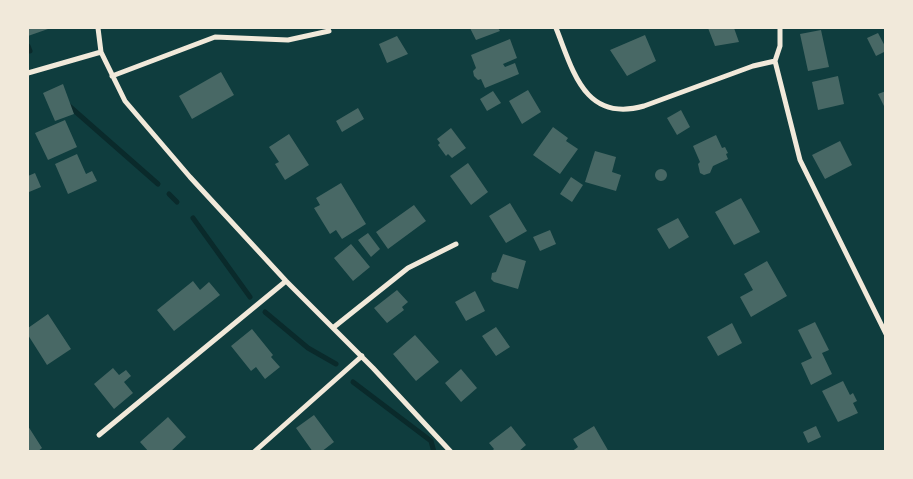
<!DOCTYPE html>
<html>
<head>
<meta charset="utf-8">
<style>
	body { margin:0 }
	#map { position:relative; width:913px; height:479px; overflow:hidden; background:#0f3d3e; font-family:"Noto Serif",serif }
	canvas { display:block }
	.frame { position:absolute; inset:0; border:29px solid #f1e9da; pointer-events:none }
</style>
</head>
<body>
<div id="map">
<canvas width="913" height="479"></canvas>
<div class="frame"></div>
</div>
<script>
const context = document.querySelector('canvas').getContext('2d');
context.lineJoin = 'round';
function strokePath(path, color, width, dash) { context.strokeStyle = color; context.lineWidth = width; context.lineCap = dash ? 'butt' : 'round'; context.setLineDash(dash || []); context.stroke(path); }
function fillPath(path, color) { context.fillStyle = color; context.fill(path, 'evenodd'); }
const stream = new Path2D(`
	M28 46 30 51
	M68 105 158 184
	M169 194 177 202
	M193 218 250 297
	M265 312 308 348 336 364
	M353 382 431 441 434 452`);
const building = new Path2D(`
	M28 28H48V29L28 36Z
	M470 28H498L500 31 476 40Z
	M708 28H734L739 42 715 46Z
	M821 30 829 67 808 71 800 34Z
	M878 33 886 48V51L876 56 867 38Z
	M645 35 656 61 627 76 610 50Z
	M397 36 408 54 387 63 379 44Z
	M510 39 517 58 503 64 505 67 515 63 519 74 485 88 481 79 478 80 474 76 473 71 476 68 471 55Z
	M221 72 234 95 192 119 179 96Z
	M838 76 844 104 818 110 812 82Z
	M63 84 74 114 55 121 43 93Z
	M528 90 541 112 522 124 509 101Z
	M493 91 501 103 487 111 480 99Z
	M886 91V110L878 94Z
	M358 108 364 119 342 132 336 121Z
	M681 110 690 127 677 135 667 118Z
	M65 120 77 147 48 160 35 133Z
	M553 127 568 138 566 141 578 149 560 174 533 155Z
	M451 128 466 148 452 158 448 154 446 156 438 145 440 143 437 139Z
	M289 134 309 165 285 180 275 164 279 162 269 147Z
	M716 135 722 148 725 147 728 153 726 154 728 159 713 166 710 173 704 175 700 173 698 164 700 162 693 146Z
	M840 141 852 165 825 179 812 155Z
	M595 151 616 157 612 172 621 175 616 191 585 182Z
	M77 154 86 174 92 171 97 181 68 194 55 164Z
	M468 163 488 192 471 205 450 176Z
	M655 175a6 6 0 1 1 12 0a6 6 0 1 1-12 0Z
	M35 173 41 187 29 192 28 176Z
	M571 177 583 185 572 202 560 194Z
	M341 183 366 224 342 239 336 230 330 234 314 208 320 205 316 198Z
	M741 198 760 232 734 245 715 212Z
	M510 203 527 231 506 243 489 216Z
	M414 205 426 221 388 249 376 232Z
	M678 218 689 237 669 249 657 229Z
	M550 230 556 244 540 251 533 237Z
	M368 233 380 249 371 257 358 240Z
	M351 244 370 267 353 281 334 258Z
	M503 254 526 261 518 289 494 282 491 279 492 273 496 272Z
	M767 261 787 296 751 317 740 297 753 290 744 274Z
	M193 281 200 290 209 282 220 295 174 331 157 310Z
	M397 290 408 302 402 307 404 310 387 323 374 308Z
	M475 291 485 311 466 321 455 302Z
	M48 314 71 349 47 365 28 335V328Z
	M815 322 829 350 822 353 832 374 811 385 801 363 812 358 798 330Z
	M732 323 742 343 718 356 707 337Z
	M496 327 510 347 496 356 482 336Z
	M252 329 273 355 271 357 280 367 265 379 256 367 251 371 231 346Z
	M415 335 439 362 416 381 393 354Z
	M113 368 119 375 126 370 131 376 124 382 133 393 114 409 94 384Z
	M461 369 477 388 461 402 445 383Z
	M843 381 850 395 853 393 857 401 853 403 858 413 838 422 822 391Z
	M314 415 334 442 321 452H313L296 428Z
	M168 417 186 437 170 452H149L140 442Z
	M28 426 42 448 37 452H28Z
	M511 426 526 445 518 452H491L494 449 489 443Z
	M594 426 609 452H571L578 447 573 439Z
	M816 426 821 437 808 443 803 432Z`);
const minor = new Path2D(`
	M98 28 101 52 125 101 190 177 286 281 373 368 451 452
	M556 28C573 70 584 123 644 106L753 66 775 61
	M780 28V46L775 61 800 160 886 334
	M28 73 101 52
	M112 76 215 37 288 40 329 31
	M334 327 408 268 456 244
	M99 435 286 281
	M254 452 362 356`);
strokePath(stream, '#0a2a2b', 5);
fillPath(building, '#486865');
strokePath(minor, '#f1e9da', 5);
</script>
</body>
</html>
